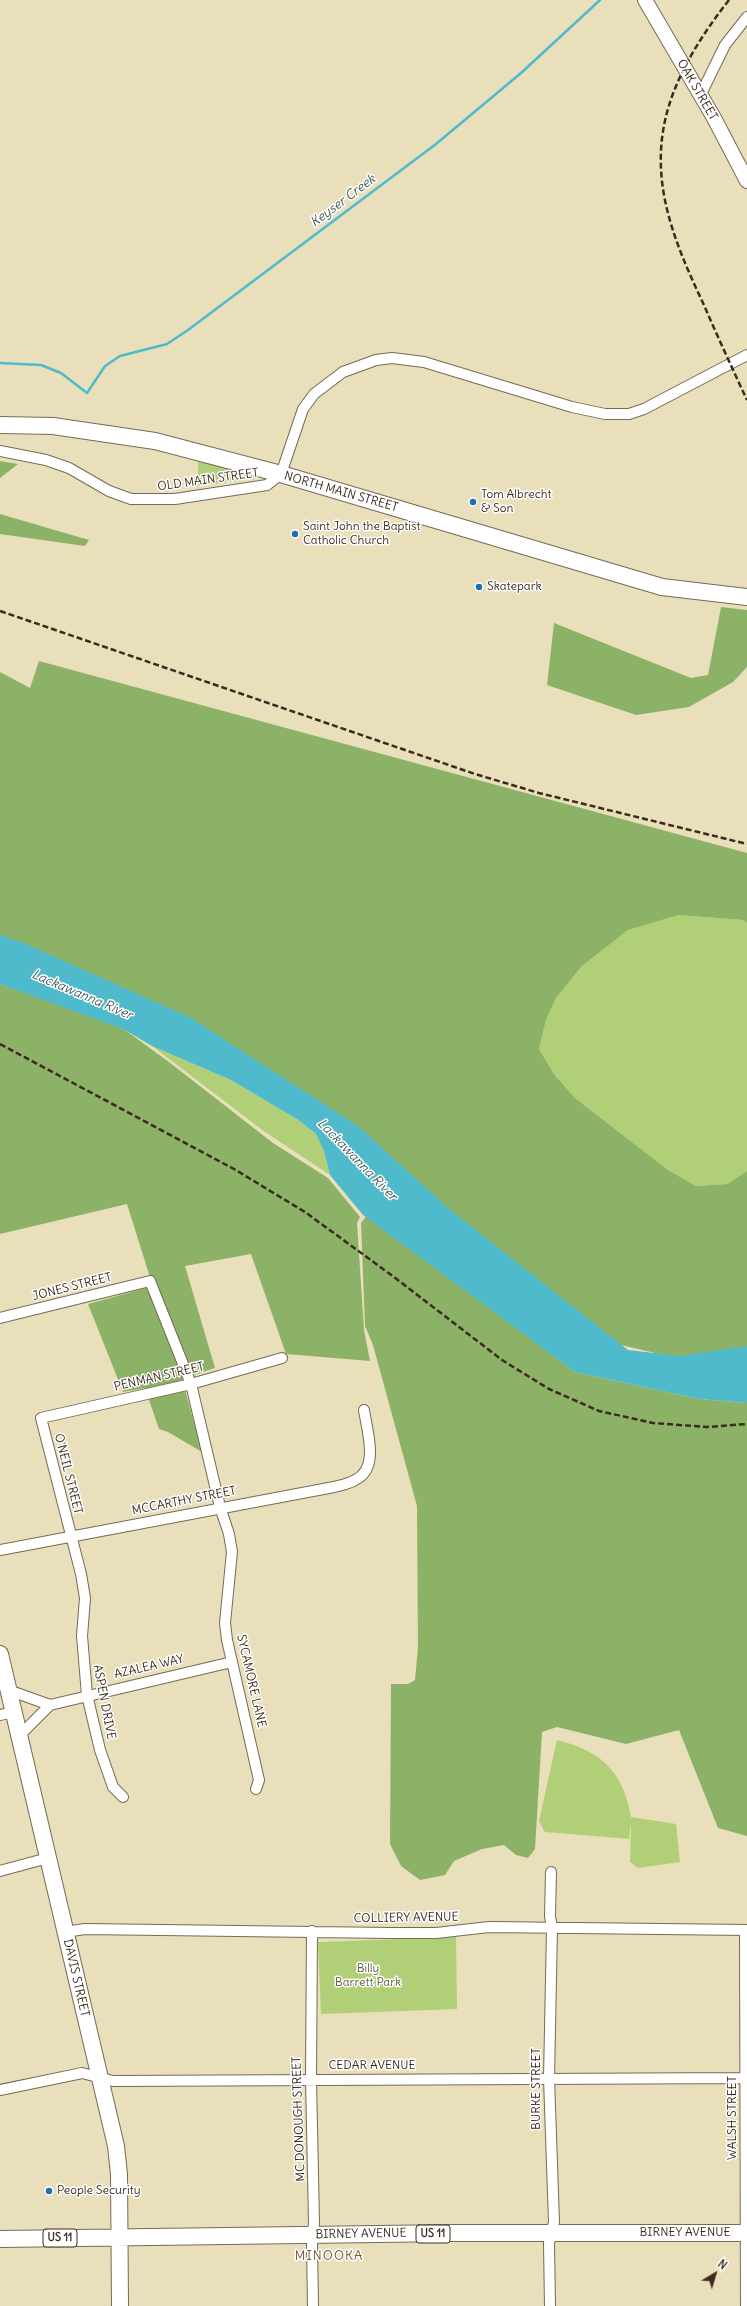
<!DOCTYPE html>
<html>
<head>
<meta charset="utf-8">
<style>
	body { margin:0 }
	#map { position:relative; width:747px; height:2306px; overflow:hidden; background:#e9dfbb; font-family:Delius,sans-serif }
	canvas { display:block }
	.north { position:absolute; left:695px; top:2254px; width:40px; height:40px; -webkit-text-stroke:3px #fff; paint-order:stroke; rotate:38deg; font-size:11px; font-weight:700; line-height:16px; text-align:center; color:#3b2a1e }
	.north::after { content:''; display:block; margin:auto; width:14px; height:18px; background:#3b2a1e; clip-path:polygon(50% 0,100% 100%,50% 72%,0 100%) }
</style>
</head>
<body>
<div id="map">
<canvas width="747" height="2306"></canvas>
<div class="north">N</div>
</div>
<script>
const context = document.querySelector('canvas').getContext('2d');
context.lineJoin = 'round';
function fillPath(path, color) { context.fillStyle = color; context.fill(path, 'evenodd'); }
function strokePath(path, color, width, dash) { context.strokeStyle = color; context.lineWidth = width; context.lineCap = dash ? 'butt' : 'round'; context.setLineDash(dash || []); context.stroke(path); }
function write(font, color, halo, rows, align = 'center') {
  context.font = font + ' Delius,sans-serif'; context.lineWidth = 3; context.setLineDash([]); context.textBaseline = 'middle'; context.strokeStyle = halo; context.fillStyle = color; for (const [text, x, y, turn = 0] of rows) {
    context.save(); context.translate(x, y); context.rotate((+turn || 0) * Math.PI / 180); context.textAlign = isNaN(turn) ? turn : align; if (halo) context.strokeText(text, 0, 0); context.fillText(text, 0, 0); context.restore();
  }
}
const green = new Path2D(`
	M198 458 260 476 257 478 198 486Z
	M679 915 743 920 747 923V1171L727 1184 696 1186 668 1170 575 1098 554 1074 539 1049 546 1020 556 998 582 966 628 930Z
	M152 1046 231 1080 300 1121 316 1134 324 1151 330 1175 265 1132Z
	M557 1740C601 1751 623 1771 631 1817L676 1824 680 1862 638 1868 630 1862 631 1823 629 1839 545 1832 539 1821Z
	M456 1937 457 2009 321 2014 318 1942Z`);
const forest = new Path2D(`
	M0 461 18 464 0 478Z
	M0 514 89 540 85 546 0 534Z
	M721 607 747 610V667L733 682 689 707 636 715 547 685 554 623 691 678 708 675Z
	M39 661 747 853V923L743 920 679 915 628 930 582 966 556 998 546 1020 539 1049 554 1074 575 1098 668 1170 696 1186 727 1184 747 1171V1362L685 1360 621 1345 277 1082 0 942V672L30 688Z
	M0 984 67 1007 125 1030 169 1062 273 1143 328 1178 360 1217 357 1223 364 1330 370 1361 286 1354 251 1254 185 1266 215 1368 182 1379 202 1452 168 1432 159 1429 145 1388 123 1392 88 1304 157 1285 149 1274 127 1204 0 1234Z
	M367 1215 575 1372 699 1399 747 1403V1836L718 1828 679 1730 626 1744 557 1727 542 1732 535 1849 528 1858 516 1855 504 1845 482 1849 454 1861 445 1875 420 1880 401 1866 390 1844 391 1684H408L415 1680 418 1648 417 1506 373 1345 365 1326 361 1223Z`);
const water = new Path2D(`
	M0 935 24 943 191 1018 358 1126 449 1209 628 1350 680 1356 747 1346V1403L699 1399 575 1372 363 1215 330 1175 324 1151 316 1134 300 1121 231 1080 152 1046 125 1030 0 984Z`);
const stream = new Path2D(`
	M0 363 41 365 61 373 87 393 105 366 120 356 167 344 188 330 436 144 521 73 600 0`);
const street = new Path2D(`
	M701 94 725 45 747 17
	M0 451 46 460 69 468 109 491 131 499H175L267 485 281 474 303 409 314 394 343 372 376 360 392 358 424 362 572 407 605 414H629L644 409 747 355
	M0 1318 150 1281 191 1384 220 1507 229 1534 232 1552 225 1623 227 1640 259 1780 256 1789
	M0 1550 334 1487C341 1485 349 1484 355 1480 380 1469 367 1431 364 1410
	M8 1690 50 1705
	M0 1715 14 1712
	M19 1736 50 1705 232 1662
	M123 1797 113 1787 100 1750 87 1695 82 1636 85 1598 81 1574 41 1418 191 1384 282 1358
	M0 1871 48 1858
	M745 1930 746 2306
	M312 1931 311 2079 314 2223 312 2244 313 2306
	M65 1932 85 1929 390 1933H436L489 1927 747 1930
	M0 2090 82 2073 113 2081 747 2078
	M550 2306 549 2243 554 2222 549 2078 552 1928 550 1916 551 1872`);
const secondary = new Path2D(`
	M645 0 714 118 747 181`);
const primary = new Path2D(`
	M0 425 53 426 155 441 281 474 662 587 747 597
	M0 1654 116 2146 119 2174 120 2306
	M0 2239 453 2233H747`);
const rail = new Path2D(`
	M729 0C707 28 687 58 674 91 644 168 670 233 703 303 717 335 732 368 747 400
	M0 611 475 774 539 793 747 844
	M0 1044 234 1169 305 1212 394 1277 502 1360 549 1389 599 1411 653 1423 707 1427 747 1424`);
const markers = [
	[473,502,4,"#1f6fb2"],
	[295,534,4,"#1f6fb2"],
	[479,587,4,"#1f6fb2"],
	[49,2191,4,"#1f6fb2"]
];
const shields = [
	[433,2234,34],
	[60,2238,34]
];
const shieldNames = [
	["US 11",433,2234],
	["US 11",60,2238]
];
const streetNames = [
	["OAK STREET",697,90,60],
	["OLD MAIN STREET",208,480,-8],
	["NORTH MAIN STREET",341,492,16],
	["JONES STREET",72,1287,-14],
	["PENMAN STREET",159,1377,-13],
	["O'NEIL STREET",68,1474,76],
	["MCCARTHY STREET",184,1501,-11],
	["AZALEA WAY",149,1667,-13],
	["SYCAMORE LANE",251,1681,77],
	["ASPEN DRIVE",104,1702,79],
	["COLLIERY AVENUE",406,1918,-1],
	["DAVIS STREET",76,1978,77],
	["CEDAR AVENUE",372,2066],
	["BURKE STREET",537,2089,-90],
	["WALSH STREET",733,2118,-90],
	["MC DONOUGH STREET",299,2119,-92],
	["BIRNEY AVENUE",685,2233],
	["BIRNEY AVENUE",361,2234,-1]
];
const poiNames = [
	["Tom Albrecht",481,495],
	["& Son",481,509],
	["Saint John the Baptist",303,527],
	["Catholic Church",303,541],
	["Skatepark",487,587],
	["People Security",57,2191]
];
const parkNames = [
	["Billy",368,1969],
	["Barrett Park",368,1983]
];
const waterNames = [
	["Keyser Creek",343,201,-37],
	["Lackawanna River",82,995,23],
	["Lackawanna River",357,1160,46]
];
const neighbourhoodNames = [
	["MINOOKA",329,2256]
];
fillPath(green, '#b1cf76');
fillPath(forest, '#8cb267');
fillPath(water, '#4fbacc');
strokePath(stream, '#4fbacc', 2.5);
strokePath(street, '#786955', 12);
strokePath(secondary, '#786955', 16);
strokePath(primary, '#786955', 18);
strokePath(street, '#fff', 10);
strokePath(secondary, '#fff', 14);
strokePath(primary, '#fff', 16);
strokePath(rail, '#3b2a1e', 2.5, [6, 3]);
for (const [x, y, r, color] of markers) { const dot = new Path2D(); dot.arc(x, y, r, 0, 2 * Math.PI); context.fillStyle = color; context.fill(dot); strokePath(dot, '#fff', 1.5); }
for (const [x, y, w] of shields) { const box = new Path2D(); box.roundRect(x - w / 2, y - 9, w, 18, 3); context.fillStyle = '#fff'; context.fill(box); strokePath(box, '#3b2a1e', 1); }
write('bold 11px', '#3b2a1e', null, shieldNames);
write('12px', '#3b2a1e', '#fff', streetNames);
write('12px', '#3b2a1e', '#fff', poiNames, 'left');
write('12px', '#5e5c38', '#fff', parkNames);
write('italic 13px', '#425c5b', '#fff', waterNames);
context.letterSpacing = '1px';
write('13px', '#785c3f', '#fff', neighbourhoodNames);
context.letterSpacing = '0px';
</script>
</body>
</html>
